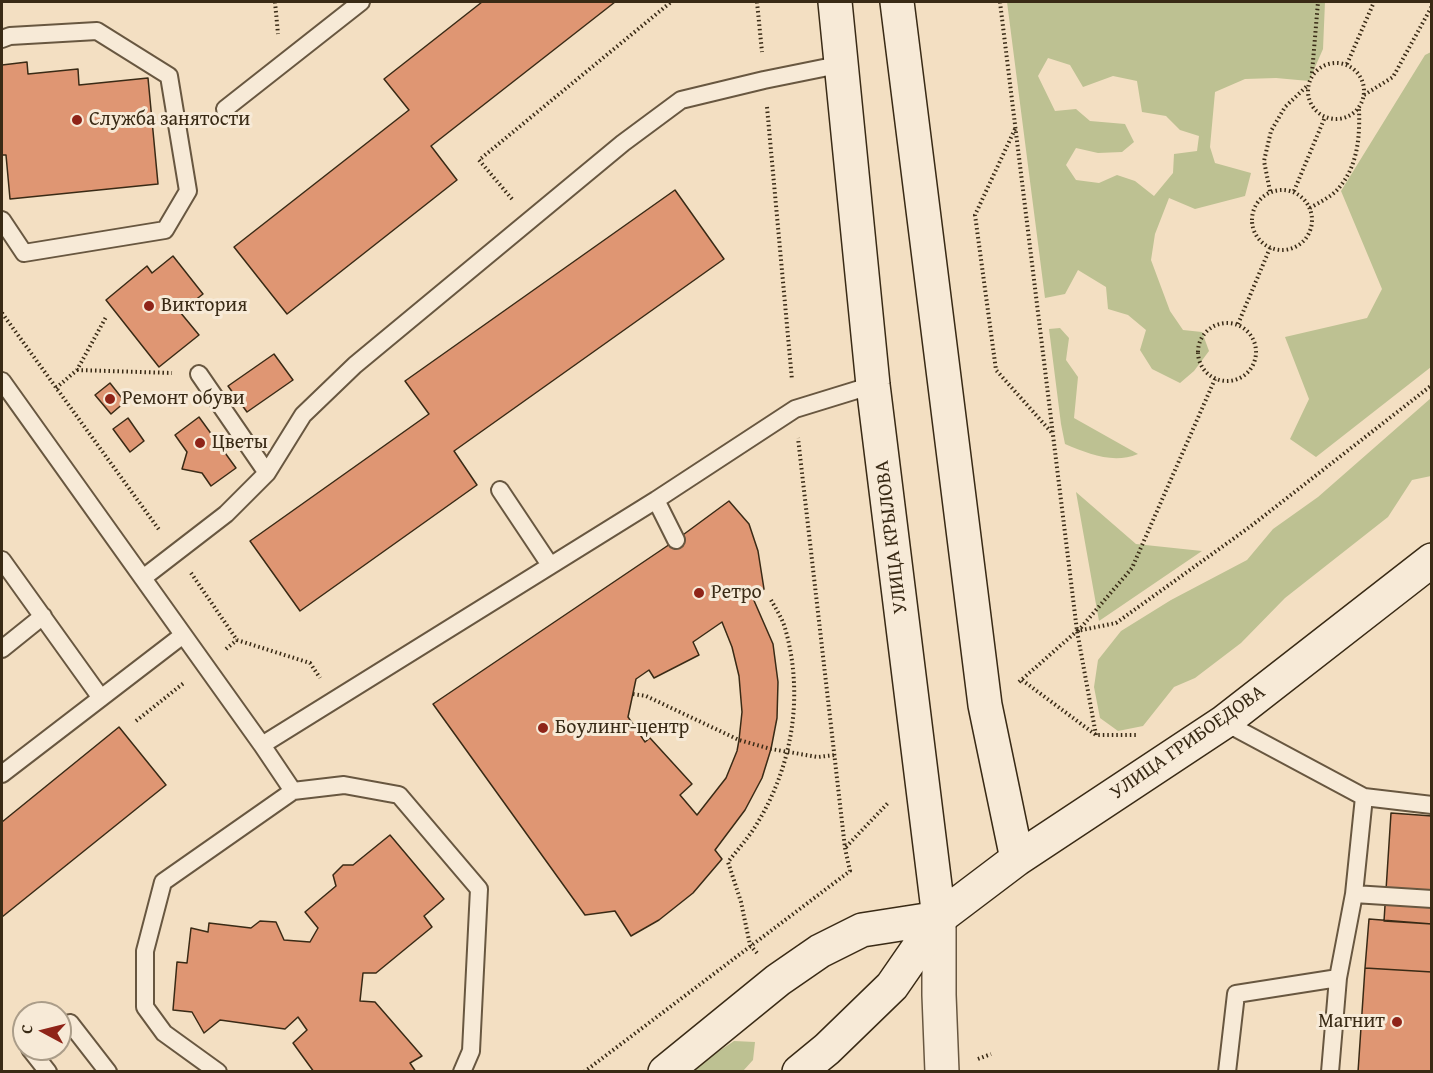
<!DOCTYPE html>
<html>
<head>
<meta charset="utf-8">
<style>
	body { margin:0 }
	#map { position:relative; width:1433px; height:1073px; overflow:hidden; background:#f3dfc2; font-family:"Gentium Book Plus",serif }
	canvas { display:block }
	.frame { position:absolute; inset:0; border:3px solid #392a15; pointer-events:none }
	.north { position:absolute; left:12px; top:1001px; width:60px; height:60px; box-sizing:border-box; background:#f7ead7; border:2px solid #ab9d89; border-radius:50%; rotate:277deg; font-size:16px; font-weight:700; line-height:24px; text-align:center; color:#392a15 }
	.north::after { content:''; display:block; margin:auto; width:21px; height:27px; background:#8f2418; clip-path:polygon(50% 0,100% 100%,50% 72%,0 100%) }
</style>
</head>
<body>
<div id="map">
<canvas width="1433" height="1073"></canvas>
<div class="frame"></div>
<div class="north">С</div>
</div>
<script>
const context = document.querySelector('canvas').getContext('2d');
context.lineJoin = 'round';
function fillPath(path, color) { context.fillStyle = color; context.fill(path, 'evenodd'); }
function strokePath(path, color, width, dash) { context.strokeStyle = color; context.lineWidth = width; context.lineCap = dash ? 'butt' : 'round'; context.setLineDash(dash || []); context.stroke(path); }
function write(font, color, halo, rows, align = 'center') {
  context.font = font + ' "Gentium Book Plus",serif'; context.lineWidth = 6; context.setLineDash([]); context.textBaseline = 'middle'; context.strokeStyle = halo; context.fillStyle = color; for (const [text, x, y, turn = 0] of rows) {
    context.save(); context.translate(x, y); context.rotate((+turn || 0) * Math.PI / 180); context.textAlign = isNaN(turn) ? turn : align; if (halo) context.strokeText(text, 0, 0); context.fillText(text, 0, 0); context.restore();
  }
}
const green = new Path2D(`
	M1007 2H1325L1323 49 1309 81 1276 78 1245 79 1215 92 1210 147 1215 163 1251 173 1245 196 1195 209 1169 198 1155 234 1151 260 1170 311 1183 330 1202 332 1209 351 1194 371 1180 383 1152 369 1140 350 1146 330 1128 315 1108 309 1106 287 1078 270 1065 294 1045 298ZM1048 58 1070 65 1083 87 1113 76 1137 81 1142 112 1166 116 1180 130 1199 136 1197 151 1174 154 1173 173 1154 196 1135 181 1117 175 1099 183 1076 180 1066 165 1076 148 1098 153 1122 152 1134 142 1125 124 1090 121 1076 109 1055 111 1038 76Z
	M1431 52V367L1316 457 1290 439 1309 399 1285 337 1367 318 1382 289 1341 191 1425 55Z
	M1060 328 1069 338 1066 360 1078 377 1074 418 1138 454C1113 464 1089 454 1065 444L1061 424 1049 329Z
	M1431 398V476L1412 480 1388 517 1285 598 1241 643 1195 678 1174 687 1143 726 1118 731 1100 718 1094 687 1098 660 1121 631 1171 600 1247 560 1273 529 1318 497Z
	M1076 492 1136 544 1202 551 1099 621Z
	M734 1041 755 1042 753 1060 743 1071 688 1072Z`);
const building = new Path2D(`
	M482 2H615L431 146 457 180 287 314 234 247 409 110 384 79Z
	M27 62 28 74 78 69 79 85 148 78 158 184 10 199 6 155H2V65Z
	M675 190 724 259 454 451 477 485 300 611 250 541 429 414 405 381Z
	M173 256 203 294 180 312 199 335 159 367 106 300 147 266 152 273Z
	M274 354 293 380 247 412 228 386Z
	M110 383 125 402 111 414 95 395Z
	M199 417 236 468 211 486 202 473 182 469 187 452 175 435Z
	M128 418 144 441 130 452 113 429Z
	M729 501 749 524 758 551 764 589 752 596 773 644 778 682 777 718 771 749 762 778 745 810 715 850 722 859 693 893 659 920 631 936 615 911 585 915 433 704 676 540ZM722 622 732 647 739 676 742 712 739 740 737 751 726 778 697 815 680 795 692 784 650 738 645 742 628 717 636 679 649 670 654 678 699 655 693 642Z
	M119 727 166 785 2 917V822Z
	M1391 813 1432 816V924L1384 921Z
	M390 835 444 899 424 916 432 927 376 973H363L360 1001 375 1002 422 1056 410 1063 416 1072H314L293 1043 307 1030 298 1017 285 1029 220 1020 204 1033 192 1012 173 1010 177 962 187 963 191 928 208 932 209 923 251 928 260 921 276 922 284 940 310 942 318 928 305 912 336 886 333 875 343 865H353Z
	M1369 919 1432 924V972L1365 968Z
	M1365 968 1432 972V1072H1358Z`);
const path = new Path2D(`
	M275 2 278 34
	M757 2 762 52
	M1000 2 1077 631 1096 735
	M1308 91a28 28 0 1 1 56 0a28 28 0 1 1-56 0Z
	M1347 64 1374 2
	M1312 73 1318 2
	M1364 95 1393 77 1432 6
	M767 107 792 380
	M1015 129 975 215 996 370 1053 434
	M1252 220a30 30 0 1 1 60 0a30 30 0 1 1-60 0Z
	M1270 191 1264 161 1271 131 1285 107 1307 86
	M1294 191 1325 117
	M512 199 479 160 671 2
	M1310 208C1318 203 1331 197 1338 189 1358 166 1360 137 1359 108
	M2 313 160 531
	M1198 352a29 29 0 1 1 58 0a29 29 0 1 1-58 0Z
	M1238 324 1270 248
	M77 370 172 373
	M56 388 77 370 106 317
	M191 573 237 640 310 663 320 678
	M1078 631 1132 568 1215 379
	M226 649 237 640
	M1022 680 1096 735H1137
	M1019 682 1077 631 1116 623 1251 526 1432 385
	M633 694 646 696 739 740 771 749 818 757 835 755
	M136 721 185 682
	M846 847 888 803
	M757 953 750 945 741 902 728 862C738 849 750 836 758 822 793 764 804 694 785 628 782 618 776 609 771 600
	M978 1059 991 1054
	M584 1072 850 871 845 848 798 438`);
const lane = new Path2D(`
	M2 39 10 36 97 31 169 76 188 191 165 230 24 253 2 220
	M225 109 361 2
	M199 374 267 473
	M2 381 262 745 293 791
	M500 490 550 565
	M656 500 676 540
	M2 560 101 698
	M143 578 226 514 267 473 303 415 355 365 623 143 681 100 764 80 843 64
	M2 649 43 616
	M1224 722 1364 797 1432 805
	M262 745 656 500 795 409 873 385
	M2 774 183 635
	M1354 894 1432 899
	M70 1023 108 1072
	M30 1049 48 1072
	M218 1072 164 1033 145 1007V951L163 882 293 791 344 785 399 795 479 889 471 1051 462 1072
	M1227 1072 1236 994 1338 978
	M1330 1072 1338 978 1354 894 1364 797`);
const street = new Path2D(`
	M939 918V995L942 1072`);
const secondary = new Path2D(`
	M835 2 873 385 939 918
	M897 2 985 705 1017 859
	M665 1072 778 980 820 951 862 930 939 918
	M799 1072 827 1049 892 986 939 918 1017 859 1224 722 1432 560`);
const markers = [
	[77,120,6,"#8f2418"],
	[149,306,6,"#8f2418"],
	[110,399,6,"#8f2418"],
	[200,443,6,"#8f2418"],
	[699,593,6,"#8f2418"],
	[543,728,6,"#8f2418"],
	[1397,1022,6,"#8f2418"]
];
const poiNames = [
	["Служба занятости",89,120],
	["Виктория",161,306],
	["Ремонт обуви",122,399],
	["Цветы",212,443],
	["Ретро",711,593],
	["Боулинг-центр",555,728],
	["Магнит",1385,1022,"right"]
];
const streetNames = [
	["УЛИЦА КРЫЛОВА",892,537,-97],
	["УЛИЦА ГРИБОЕДОВА",1188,743,-35]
];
fillPath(green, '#bdc192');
fillPath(building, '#df9673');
strokePath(building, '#392a15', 1.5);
strokePath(lane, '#685740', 20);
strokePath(street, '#685740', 36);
strokePath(secondary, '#392a15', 36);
strokePath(path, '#392a15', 4, [1.5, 3]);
strokePath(lane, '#f7ead7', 16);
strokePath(street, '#f7ead7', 33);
strokePath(secondary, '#f7ead7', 33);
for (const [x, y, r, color] of markers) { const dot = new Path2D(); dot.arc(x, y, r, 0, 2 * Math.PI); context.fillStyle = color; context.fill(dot); strokePath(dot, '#f7ead7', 2); }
write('20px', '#392a15', '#f7ead7', poiNames, 'left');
write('20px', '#392a15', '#f7ead7', streetNames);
</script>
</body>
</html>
